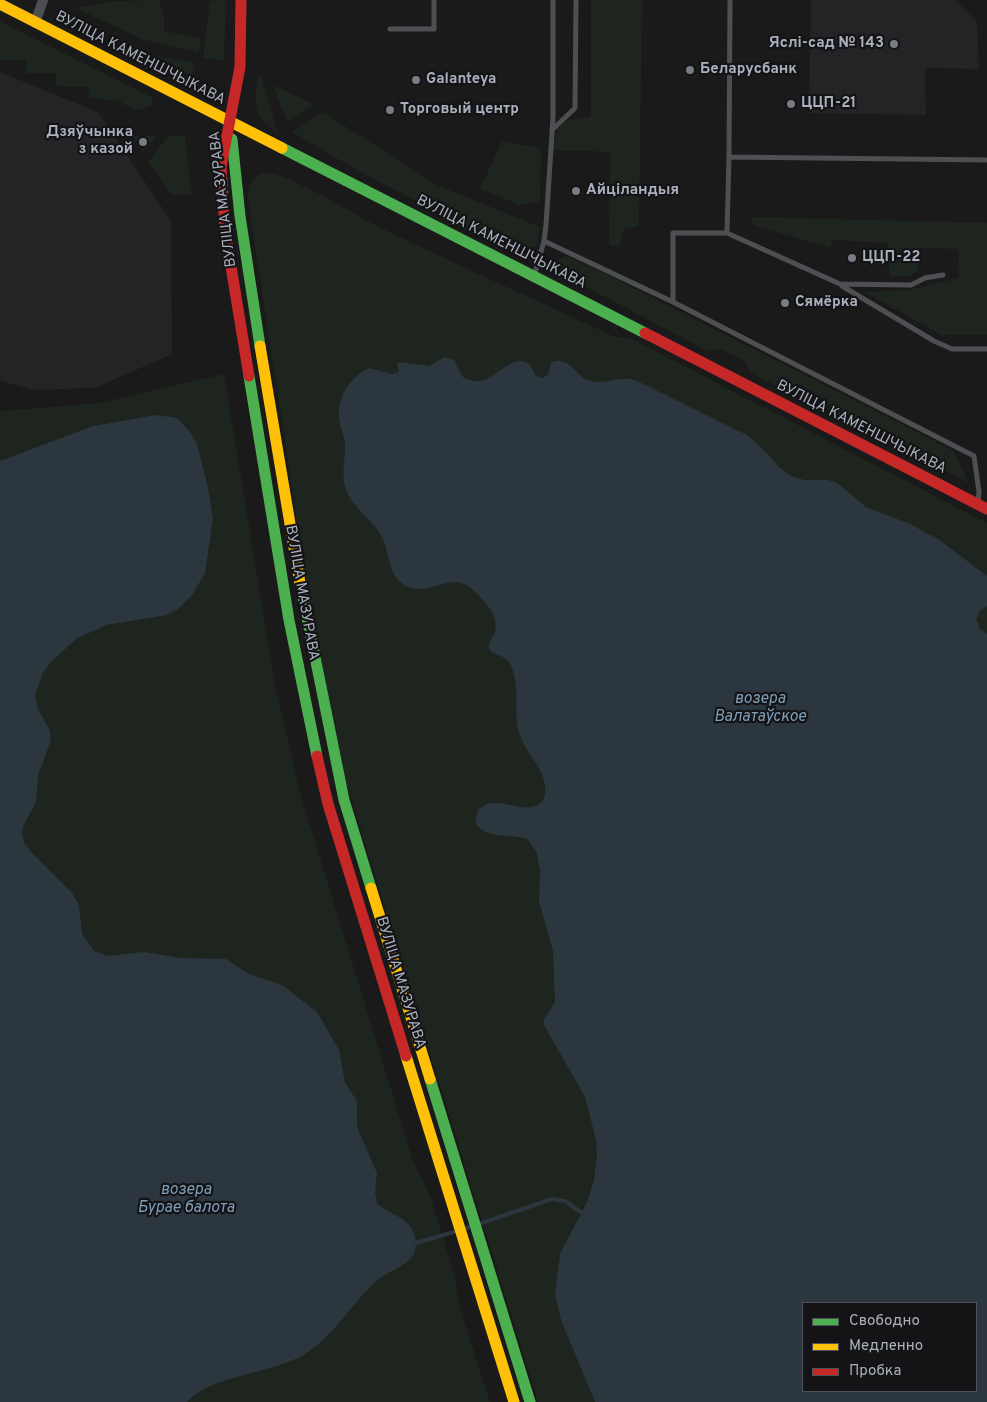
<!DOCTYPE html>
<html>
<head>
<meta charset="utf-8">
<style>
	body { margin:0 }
	#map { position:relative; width:987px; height:1402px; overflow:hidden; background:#1a1a1b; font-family:Overpass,sans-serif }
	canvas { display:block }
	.legend { position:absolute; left:802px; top:1302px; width:175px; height:90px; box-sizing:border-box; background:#141417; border:1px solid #505259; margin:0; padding:6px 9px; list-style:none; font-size:15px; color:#aab0bc }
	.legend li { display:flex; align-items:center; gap:10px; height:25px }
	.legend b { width:25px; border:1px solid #505259 }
</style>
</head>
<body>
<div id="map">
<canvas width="987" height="1402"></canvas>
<ul class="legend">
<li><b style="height:6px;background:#4caf50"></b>Свободно</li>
<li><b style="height:6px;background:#ffc107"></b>Медленно</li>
<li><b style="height:6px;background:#c62828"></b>Пробка</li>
</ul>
</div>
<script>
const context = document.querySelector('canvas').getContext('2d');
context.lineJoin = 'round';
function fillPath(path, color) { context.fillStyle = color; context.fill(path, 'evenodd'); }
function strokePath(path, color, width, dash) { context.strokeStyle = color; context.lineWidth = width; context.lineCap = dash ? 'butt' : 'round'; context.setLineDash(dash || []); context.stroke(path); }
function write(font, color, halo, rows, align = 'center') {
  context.font = font + ' Overpass,sans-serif'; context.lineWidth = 4.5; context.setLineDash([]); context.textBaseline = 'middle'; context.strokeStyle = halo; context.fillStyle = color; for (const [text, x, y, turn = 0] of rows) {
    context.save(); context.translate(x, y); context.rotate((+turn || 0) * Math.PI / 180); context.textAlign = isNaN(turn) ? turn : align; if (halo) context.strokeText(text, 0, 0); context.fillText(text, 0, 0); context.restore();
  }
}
const built = new Path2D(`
	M811 0H955L977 21 979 69 925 68 926 115 809 113Z
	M0 72 98 112 171 221 172 354 95 388 33 390 0 381Z`);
const green = new Path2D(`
	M159 0 164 16V31L201 38 198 52 144 40 76 8 115 1Z
	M226 0 224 61 203 58 210 1Z
	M591 0H642L639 225 636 227 624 228 620 246 609 245 610 152 554 150C554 121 566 119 591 117Z
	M0 21 152 97 153 105 139 110 122 104 121 101 89 98 88 87 56 86V73H26V60H0Z
	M152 55 195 63 191 76Z
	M257 77H261L278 133C251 115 256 106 257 77Z
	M273 85 315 105 287 122Z
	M323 112 437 185 540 227 537 244 529 255C448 218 368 179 292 132Z
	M133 136H156L143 153Z
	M168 136H185L192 194 172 195 148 162Z
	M502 141 541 148 540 202 520 205 480 189Z
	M263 172C291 174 347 210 373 224 453 263 534 299 615 337L632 339 987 523V1402H538L342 769 309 598 248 201C248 187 250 178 263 172ZM803 1303H976V1391H803Z
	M750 217 987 223V335H941L865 292 909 290 958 278 959 249 919 248 918 270 910 276 890 277 887 243 832 240 831 248 753 225Z
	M568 257 616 279 954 451 969 483 833 414 827 401 799 385 783 389 751 373 745 361 719 349 709 352 583 285 564 274 557 262 561 258Z
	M224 374 276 690 301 796 413 1161 431 1198 455 1277 459 1305 490 1402H0V411L100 403Z`);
const water = new Path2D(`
	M445 357 454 360 462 376C487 396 507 352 527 363 532 365 533 372 536 376L542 378 548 375 551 363C567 354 575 375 588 380 604 386 619 375 635 380L747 435 762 448 779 467 791 476 804 480H828L837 483 866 507 910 524 938 539 987 576V606L980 611 976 619 980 629 987 634V1402H595L561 1320 555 1294 560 1254 587 1202 594 1180 597 1154 596 1140 585 1097 544 1025V1019L555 1002 553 951 539 901 540 871 537 853 527 839C510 833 485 840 475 822L478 810C497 790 527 821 544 799 552 775 526 755 519 733 513 711 521 685 510 664 505 654 495 657 489 649 488 642 493 638 495 632 499 614 485 602 473 590 452 568 426 601 403 584 388 573 390 555 383 539 375 522 357 512 348 494 340 479 345 463 345 446 345 438 342 431 340 424 335 399 348 379 369 368L392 374 399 372 397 365 399 362 429 366ZM803 1303H976V1391H803Z
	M156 415 177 418 190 432 197 444 208 487 213 519 205 573 193 594 177 610 167 615 106 625 76 639 51 662 43 673 35 694 38 709 50 731 51 740 38 775 36 802 23 826 22 835 25 844 33 854 72 893 79 905 82 934 94 951 107 956 144 952 182 958 226 959 249 974 282 985 317 1012 339 1050 345 1083 357 1101V1127L377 1173 375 1192 377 1203C389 1216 411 1216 415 1237 421 1264 395 1266 379 1279 353 1301 335 1335 305 1354 270 1375 213 1374 187 1402H0V461L93 426Z`);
const stream = new Path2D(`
	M464 1229 552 1199 565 1201 582 1213
	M416 1243 457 1231`);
const lane = new Path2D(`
	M390 29H434V0
	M552 130 575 108 576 0
	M729 157 730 0
	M727 233 729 157 987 160
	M544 241 673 302 974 456 979 492 978 502
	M535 273 544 241 546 225 553 118V0
	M842 286 934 341 952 349H987
	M673 302V233H727L840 284 911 285 925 278 943 275`);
const street = new Path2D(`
	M35 23 43 0`);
const fast = new Path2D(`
	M232 139 240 216 260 346
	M282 148 645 333
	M249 376 289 620 317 756
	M300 583 344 800 371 888
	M430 1079 530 1402`);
const slow = new Path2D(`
	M0 4 282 148
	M260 346 300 583
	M371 888 430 1079
	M406 1056 514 1402`);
const jam = new Path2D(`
	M241 0 240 67 221 167 225 230 249 376
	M645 333 987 509
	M317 756 328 804 406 1056`);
const markers = [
	[894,44,5,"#787c84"],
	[690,70,5,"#787c84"],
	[416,80,5,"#787c84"],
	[791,104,5,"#787c84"],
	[390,110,5,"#787c84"],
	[143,142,5,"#787c84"],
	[576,191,5,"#787c84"],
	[852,258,5,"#787c84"],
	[785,303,5,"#787c84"]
];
const poiNames = [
	["Яслі-сад № 143",884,44,"right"],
	["Беларусбанк",700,70],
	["Galanteya",426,80],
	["ЦЦП-21",801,104],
	["Торговый центр",400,110],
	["Дзяўчынка",133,133,"right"],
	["з казой",133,150,"right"],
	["Айціландыя",586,191],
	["ЦЦП-22",862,258],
	["Сямёрка",795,303]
];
const streetNames = [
	["ВУЛІЦА КАМЕНШЧЫКАВА",140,59,27],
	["ВУЛІЦА МАЗУРАВА",224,199,-97],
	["ВУЛІЦА КАМЕНШЧЫКАВА",501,243,27],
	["ВУЛІЦА КАМЕНШЧЫКАВА",861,428,27],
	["ВУЛІЦА МАЗУРАВА",301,593,80],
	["ВУЛІЦА МАЗУРАВА",400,983,73]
];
const waterNames = [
	["возера",760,700],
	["Валатаўское",760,718],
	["возера",186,1191],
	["Бурае балота",186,1209]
];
fillPath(built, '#242427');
fillPath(green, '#1d251e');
fillPath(water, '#2b363e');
strokePath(stream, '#2b363e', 4);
strokePath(lane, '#4e4f53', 5);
strokePath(street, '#4e4f53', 10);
strokePath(fast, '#4caf50', 11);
strokePath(slow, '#ffc107', 11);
strokePath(jam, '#c62828', 11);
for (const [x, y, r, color] of markers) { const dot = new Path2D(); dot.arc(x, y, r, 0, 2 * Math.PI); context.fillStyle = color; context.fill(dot); strokePath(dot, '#141417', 2); }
write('bold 15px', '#aab0bc', '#141417', poiNames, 'left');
write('15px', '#aab0bc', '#141417', streetNames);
write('italic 16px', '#7e9fba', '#141417', waterNames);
</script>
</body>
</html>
